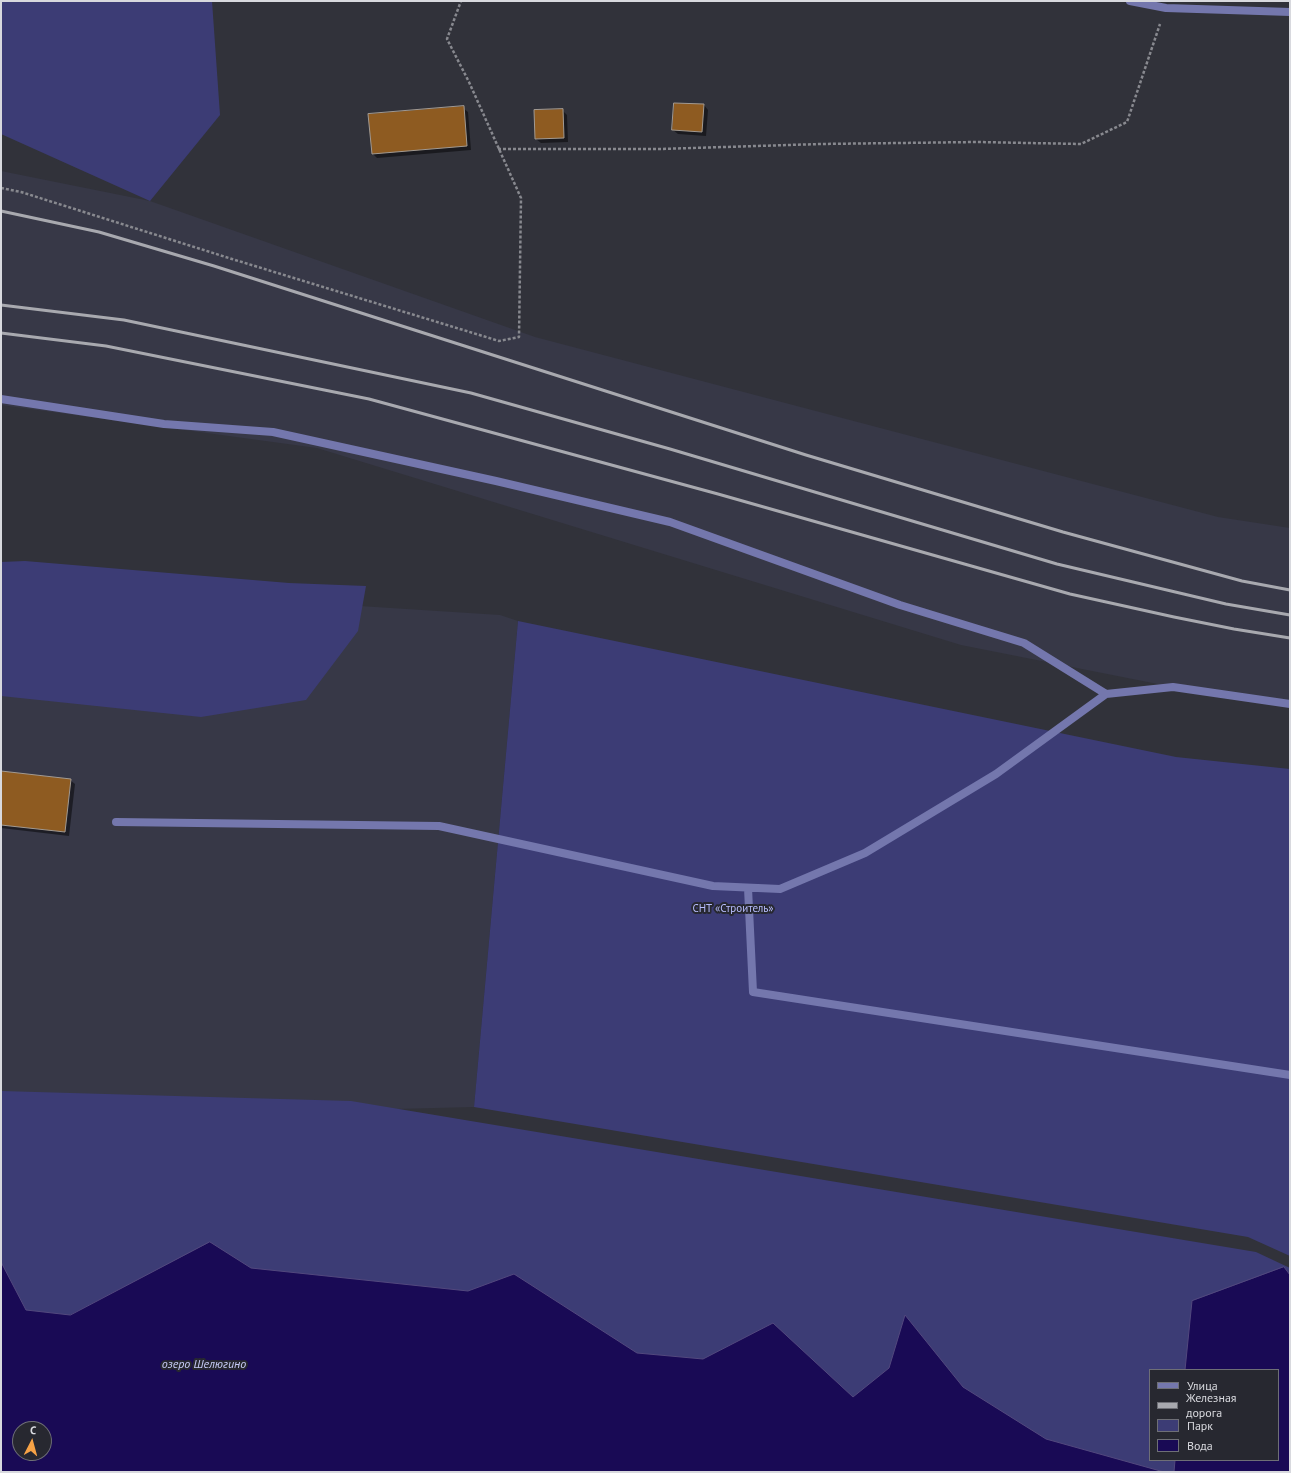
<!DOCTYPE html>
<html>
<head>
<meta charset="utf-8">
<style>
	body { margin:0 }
	#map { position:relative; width:1291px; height:1473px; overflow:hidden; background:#31323a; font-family:"PT Sans",sans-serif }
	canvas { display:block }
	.frame { position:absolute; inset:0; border:2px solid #d8d9de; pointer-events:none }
	.legend { position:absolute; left:1149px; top:1369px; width:130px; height:92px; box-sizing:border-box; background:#272830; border:1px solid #6e6f76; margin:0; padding:5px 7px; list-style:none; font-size:12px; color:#d8d9de }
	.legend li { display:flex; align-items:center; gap:8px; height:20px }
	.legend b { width:20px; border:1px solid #6e6f76 }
	.north { position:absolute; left:12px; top:1421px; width:40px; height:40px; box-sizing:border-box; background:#272830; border:1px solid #6e6f76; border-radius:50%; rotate:6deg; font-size:11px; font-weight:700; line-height:16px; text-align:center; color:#d8d9de }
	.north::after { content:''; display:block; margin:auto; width:14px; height:18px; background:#f6a246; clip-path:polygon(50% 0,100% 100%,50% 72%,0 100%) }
</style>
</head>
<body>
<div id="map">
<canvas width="1291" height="1473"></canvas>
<div class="frame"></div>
<ul class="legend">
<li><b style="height:5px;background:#7477ad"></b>Улица</li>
<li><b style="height:5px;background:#a8a9af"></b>Железная дорога</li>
<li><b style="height:11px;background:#3c3c75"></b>Парк</li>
<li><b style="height:11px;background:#190a55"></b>Вода</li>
</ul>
<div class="north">С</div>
</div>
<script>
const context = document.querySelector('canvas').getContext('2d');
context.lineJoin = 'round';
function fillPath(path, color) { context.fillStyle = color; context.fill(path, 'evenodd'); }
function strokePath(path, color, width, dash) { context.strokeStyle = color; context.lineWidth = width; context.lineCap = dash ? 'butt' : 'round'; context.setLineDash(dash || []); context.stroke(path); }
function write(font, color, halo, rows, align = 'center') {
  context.font = font + ' "PT Sans",sans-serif'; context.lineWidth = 4; context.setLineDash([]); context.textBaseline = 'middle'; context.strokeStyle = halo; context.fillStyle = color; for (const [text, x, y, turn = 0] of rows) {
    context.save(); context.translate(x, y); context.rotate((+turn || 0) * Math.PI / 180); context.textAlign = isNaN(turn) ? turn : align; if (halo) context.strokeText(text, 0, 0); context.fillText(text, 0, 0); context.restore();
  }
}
const built = new Path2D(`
	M1 171 150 201 535 337 1218 517 1290 528V704L1173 687 961 645 317 448 1 405Z
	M1 583 500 615 518 621 474 1107 1 1119Z`);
const green = new Path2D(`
	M1 1H212L220 115 150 201 1 134Z
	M25 561 289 583 366 586 358 631 306 700 201 717 1 696V562Z
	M518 621 1176 757 1290 769V1256L1248 1237 474 1107Z
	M1 1091 351 1101 1256 1252 1290 1268V1472H1ZM1150 1370H1278V1460H1150ZM20 1429H44V1453H20Z`);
const water = new Path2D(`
	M210 1242 251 1268 468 1291 514 1274 637 1353 703 1359 773 1323 853 1397 889 1368 905 1315 963 1387 1046 1439 1164 1472H1V1262L26 1310 70 1315ZM20 1429H44V1453H20Z
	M1284 1267 1290 1275V1472H1174L1175 1460H1278V1370H1185L1192 1301Z`);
const shadow = new Path2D(`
	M704 105 708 110 706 136 678 134 673 130Z
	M463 108 468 112 471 150 377 158 373 154Z
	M562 110 567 115 568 142 541 143 536 139Z
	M1 772 70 780 75 784 69 836 1 828Z`);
const building = new Path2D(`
	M674 103 704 104 702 132 672 130Z
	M464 106 467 146 372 154 368 114Z
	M563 109 564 138 535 139 534 110Z
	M1 771 71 779 65 832 1 825Z`);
const path = new Path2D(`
	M498 149H660L820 144 977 142 1081 144 1127 122 1160 24
	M1 188 21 192 232 259 499 341 519 337 521 198 469 82 447 39 461 1`);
const lane = new Path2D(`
	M1 399 164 424 273 432 496 481 670 522 900 605 1024 643 1106 694
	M116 822 439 826 713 886 780 889 865 853 996 774 1106 694 1173 687 1290 704
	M748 888 753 992 1290 1075`);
const street = new Path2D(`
	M1130 1 1166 8 1290 12`);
const rail = new Path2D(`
	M1 211 99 232 214 266 806 455 1063 532 1242 581 1290 590
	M1 305 124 320 471 393 670 449 1057 564 1226 604 1290 615
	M1 333 106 346 369 399 718 494 1070 594 1174 617 1234 629 1290 638`);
const parkNames = [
	["СНТ «Строитель»",733,909]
];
const waterNames = [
	["озеро Шелюгино",204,1365]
];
fillPath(built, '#373847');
fillPath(green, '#3c3c75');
fillPath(water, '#190a55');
strokePath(water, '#52487e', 1);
fillPath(shadow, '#0007');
fillPath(building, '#8e5b21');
strokePath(building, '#a29a92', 1);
strokePath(path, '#88898f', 2.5, [3, 2]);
strokePath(lane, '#7477ad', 8);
strokePath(street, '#7477ad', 8);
strokePath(rail, '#a8a9af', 3);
write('11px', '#b7bcfc', '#272830', parkNames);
write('italic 12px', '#c6caf6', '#272830', waterNames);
</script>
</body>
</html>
